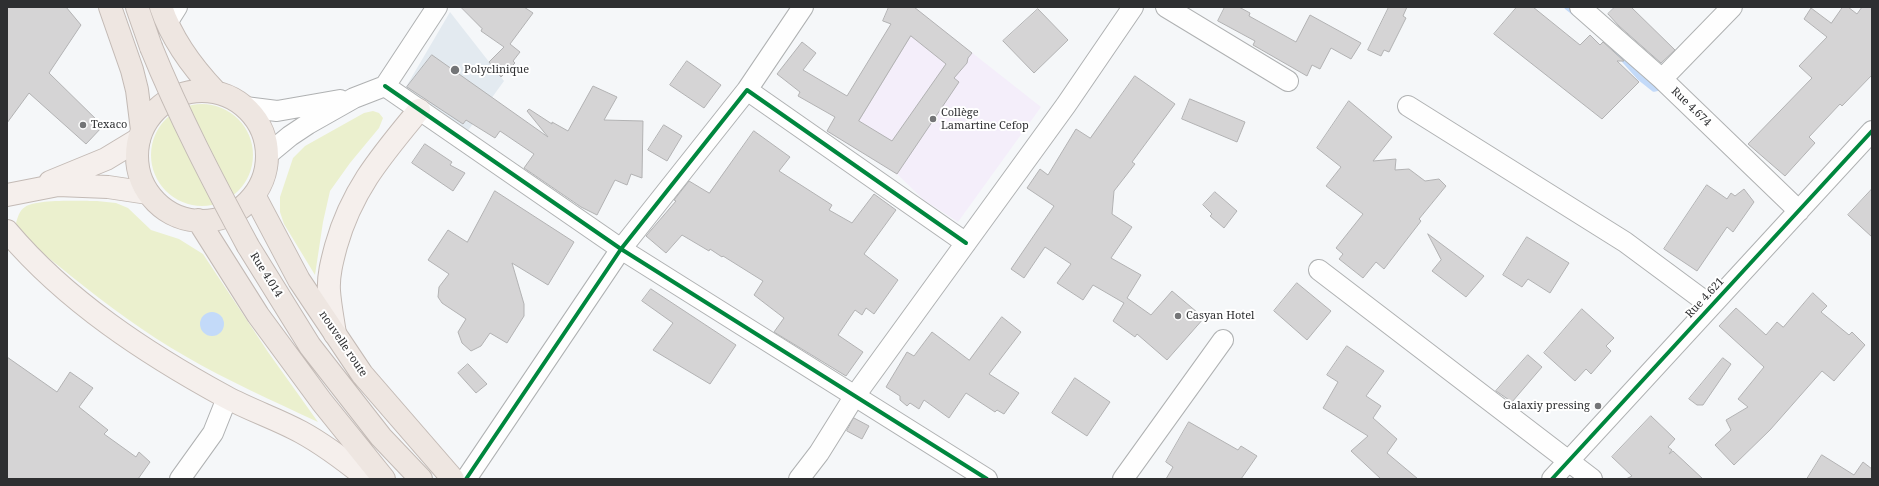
<!DOCTYPE html>
<html>
<head>
<meta charset="utf-8">
<style>
	body { margin:0 }
	#map { position:relative; width:1879px; height:486px; overflow:hidden; background:#f5f7f9; font-family:"Noto Serif",serif }
	canvas { display:block }
	.frame { position:absolute; inset:0; border:8px solid #2e2f31; pointer-events:none }
</style>
</head>
<body>
<div id="map">
<canvas width="1879" height="486"></canvas>
<div class="frame"></div>
</div>
<script>
const context = document.querySelector('canvas').getContext('2d');
context.lineJoin = 'round';
function fillPath(path, color) { context.fillStyle = color; context.fill(path, 'evenodd'); }
function strokePath(path, color, width, dash) { context.strokeStyle = color; context.lineWidth = width; context.lineCap = dash ? 'butt' : 'round'; context.setLineDash(dash || []); context.stroke(path); }
function write(font, color, halo, rows, align = 'center') {
  context.font = font + ' "Noto Serif",serif'; context.lineWidth = 4; context.setLineDash([]); context.textBaseline = 'middle'; context.strokeStyle = halo; context.fillStyle = color; for (const [text, x, y, turn = 0] of rows) {
    context.save(); context.translate(x, y); context.rotate((+turn || 0) * Math.PI / 180); context.textAlign = isNaN(turn) ? turn : align; if (halo) context.strokeText(text, 0, 0); context.fillText(text, 0, 0); context.restore();
  }
}
const built = new Path2D(`
	M450 12 504 81 464 136 403 92Z`);
const education = new Path2D(`
	M889 7H914L1041 107 958 222 924 200 897 174 827 131 891 24 883 21Z`);
const green = new Path2D(`
	M151 155a51 51 0 1 1 102 0a51 51 0 1 1-102 0Z
	M373 111 379 113 383 118 379 128 350 163 330 191 323 222 315 275 284 224 280 212V197L293 158 305 146 364 113Z
	M97 201 116 203 128 208 151 230 179 239 203 254 268 352 318 422C273 401 228 381 185 356 145 333 107 305 71 276 52 260 29 245 16 223 18 217 19 211 25 207 35 199 82 201 97 201Z`);
const water = new Path2D(`
	M200 324a12 12 0 1 1 24 0a12 12 0 1 1-24 0Z`);
const stream = new Path2D(`
	M1567 7 1576 14
	M1615 50 1639 77 1654 89 1658 88`);
const building = new Path2D(`
	M7 7H66L81 25 49 73 103 126 86 144 29 93 7 123Z
	M461 7H524L533 13 510 44 520 52 513 61 515 63 501 77 489 62 504 47 481 31 482 29Z
	M889 7H914L972 53 968 58 967 63 954 78 959 82 897 174 827 131 835 117 798 96 800 92 777 74 802 42 816 53 803 70 847 96 891 24 883 21ZM911 36 946 64 892 141 859 121Z
	M1225 7H1239L1250 13 1249 16 1296 42 1310 15 1361 43 1351 59 1331 48 1320 69 1312 65 1307 76 1253 45 1255 41 1218 21Z
	M1389 7H1407L1403 16 1406 18 1389 52 1384 50 1381 56 1368 50Z
	M1517 7H1533L1580 45 1590 35 1600 45 1603 42 1624 61H1617L1639 82 1602 119 1494 34Z
	M1615 7H1631L1675 50 1661 63 1619 26 1608 14Z
	M1843 7H1848L1857 14 1862 7H1872V75L1842 106 1840 104 1809 137 1815 143 1785 176 1748 144 1812 78 1799 66 1827 37 1804 19 1811 8 1831 23Z
	M1038 9 1068 40 1034 73 1003 41Z
	M432 55 548 137 527 111 529 109 552 124V122L568 131 593 86 617 97 604 120 643 121 642 178 631 174 627 185 615 180 597 215 581 207 524 168 534 154 500 131 495 138 466 120 463 124 407 87Z
	M687 61 721 85 704 108 670 85Z
	M1135 76 1175 104 1132 162 1135 164 1114 191 1112 214 1132 227 1111 258 1141 275 1127 298 1151 315 1172 291 1204 318 1167 360 1137 334 1135 337 1113 321 1124 303 1093 285 1083 300 1057 283 1071 264 1045 247 1024 278 1011 269 1054 206 1027 188 1040 169 1048 175 1076 129 1090 138Z
	M1190 99 1245 122 1237 142 1182 119Z
	M1349 101 1392 137 1373 161 1396 159 1395 170 1409 169 1425 181 1439 179 1446 186 1419 219 1421 221 1384 269 1376 262 1363 278 1339 259 1343 254 1336 248 1363 214 1326 186 1341 167 1317 148Z
	M664 125 682 136 667 161 648 150Z
	M754 131 790 157 779 171 832 205 829 210 852 223 874 194 896 210 864 254 898 280 874 314 866 308 862 315 855 310 838 335 863 352 846 376 774 332 784 318 754 295 763 281 723 256 722 257 710 249 709 251 682 235 666 253 646 236 676 201 674 200 689 181 709 193Z
	M425 144 452 162 450 165 465 173 453 191 412 163Z
	M1707 185 1727 199 1731 193 1735 196 1744 189 1754 202 1733 232 1727 227 1697 271 1664 249Z
	M1872 189V237L1848 215Z
	M495 191 574 242 548 285 512 263 524 304V316L507 343 490 333 481 346 471 351 462 343 458 332 466 319 442 303 438 297 439 287 449 274 428 260 448 230 467 242Z
	M1215 192 1237 211 1224 228 1210 216 1212 214 1203 205Z
	M1428 234 1484 276 1466 297 1432 271 1441 260Z
	M1527 237 1569 263 1550 293 1528 279 1522 287 1503 275Z
	M1297 283 1331 311 1307 340 1274 311Z
	M651 289 736 345 710 384 653 350 673 323 642 301Z
	M1813 293 1827 306 1821 312 1849 335 1852 332 1865 345 1834 381 1822 371 1770 430 1734 465 1715 445 1731 430 1726 420 1748 407 1738 399 1764 367 1719 326 1736 308 1766 335 1777 322 1783 327Z
	M1582 309 1614 338 1606 346 1611 351 1591 374 1586 369 1575 381 1544 353Z
	M1002 317 1021 332 989 374 1019 393 1004 414 997 410 995 412 966 393 949 418 924 400 919 409 910 403 907 406 900 400V396L886 387 907 352 914 356 932 332 969 360Z
	M1347 346 1384 371 1366 396 1381 406 1373 418 1397 439 1387 453 1418 479H1381L1351 451 1368 436 1323 408 1338 382 1327 375Z
	M1528 355 1542 367 1512 402 1496 391Z
	M7 357 57 392 70 372 93 388 79 407 108 430 104 434 136 457 139 452 150 462 138 479H7Z
	M1723 358 1731 364 1703 405H1697L1689 399Z
	M468 364 487 384 476 393 458 373Z
	M1075 378 1110 402 1087 436 1052 413Z
	M1651 416 1675 439 1668 447 1672 450 1669 454 1673 451 1703 479H1626L1632 476 1612 457Z
	M854 418 869 426 862 439 847 431Z
	M1189 422 1238 450 1241 446 1257 456 1241 479H1166L1173 467 1166 462Z
	M1822 455 1854 475 1863 462 1872 469V479H1807Z`);
const minor = new Path2D(`
	M1166 7 1288 81
	M1580 7 1662 79 1799 211
	M167 23 177 7
	M1662 79 1732 7
	M385 86 621 249 987 479
	M747 90 803 7
	M1408 106 1625 242 1710 305
	M245 107 277 111 340 100
	M267 155 290 136 308 124 354 98 385 86 437 7
	M1319 270 1592 479
	M180 479 213 433 227 398
	M466 479 621 249 747 90 966 243
	M799 479 819 453 854 397 1066 105 1133 7
	M1123 479 1223 340
	M1552 479 1872 131`);
const major = new Path2D(`
	M50 182 106 159 139 139
	M7 195 58 185 108 187 148 193
	M7 231C66 301 147 354 226 397 250 410 277 419 301 432 325 445 347 462 368 479
	M335 334C333 320 330 305 329 291 328 276 332 261 336 246 352 189 382 155 419 110`);
const highway = new Path2D(`
	M110 7 132 70 137 90 142 130
	M137 7 151 47
	M161 7C172 40 192 67 216 92
	M137 156a65 65 0 1 1 130 0a65 65 0 1 1-130 0Z
	M254 195 299 280 362 374 453 479
	M198 220 258 315 322 402 384 479
	M248 246 310 346 381 437 421 479`);
const highwayBridge = new Path2D(`
	M151 47C179 116 213 181 248 246`);
const cycleway = new Path2D(`
	M385 86 621 249 987 479
	M466 479 621 249 747 90 966 243
	M1552 479 1872 131`);
const markers = [
	[455,70,5,"#747577"],
	[933,119,4,"#747577"],
	[83,125,4,"#747577"],
	[1178,316,4,"#747577"],
	[1598,406,4,"#747577"]
];
const poiNames = [
	["Polyclinique",464,70],
	["Collège",941,113],
	["Lamartine Cefop",941,126],
	["Texaco",91,125],
	["Casyan Hotel",1186,316],
	["Galaxiy pressing",1590,406,"right"]
];
const streetNames = [
	["Rue 4.674",1691,107,44],
	["Rue 4.014",266,275,58],
	["Rue 4.621",1705,298,-47],
	["nouvelle route",343,344,56]
];
fillPath(built, '#e3eaf0');
fillPath(education, '#f4eefa');
fillPath(green, '#ebf0ce');
fillPath(water, '#c3daf9');
strokePath(stream, '#c3daf9', 5.5);
fillPath(building, '#d5d4d5');
strokePath(building, '#b2b2b3', 1);
strokePath(minor, '#afb1b2', 22);
strokePath(major, '#c3bab5', 24);
strokePath(highway, '#c3bab5', 24);
strokePath(minor, '#fefefe', 20);
strokePath(major, '#f5efec', 22);
strokePath(highway, '#eee6e1', 22);
strokePath(highwayBridge, '#c3bab5', 24, []);
strokePath(highwayBridge, '#eee6e1', 22);
strokePath(cycleway, '#00873e', 4);
for (const [x, y, r, color] of markers) { const dot = new Path2D(); dot.arc(x, y, r, 0, 2 * Math.PI); context.fillStyle = color; context.fill(dot); strokePath(dot, '#fff', 1.5); }
write('11px', '#2e2f31', '#fff', poiNames, 'left');
write('11px', '#2e2f31', '#fff', streetNames);
</script>
</body>
</html>
